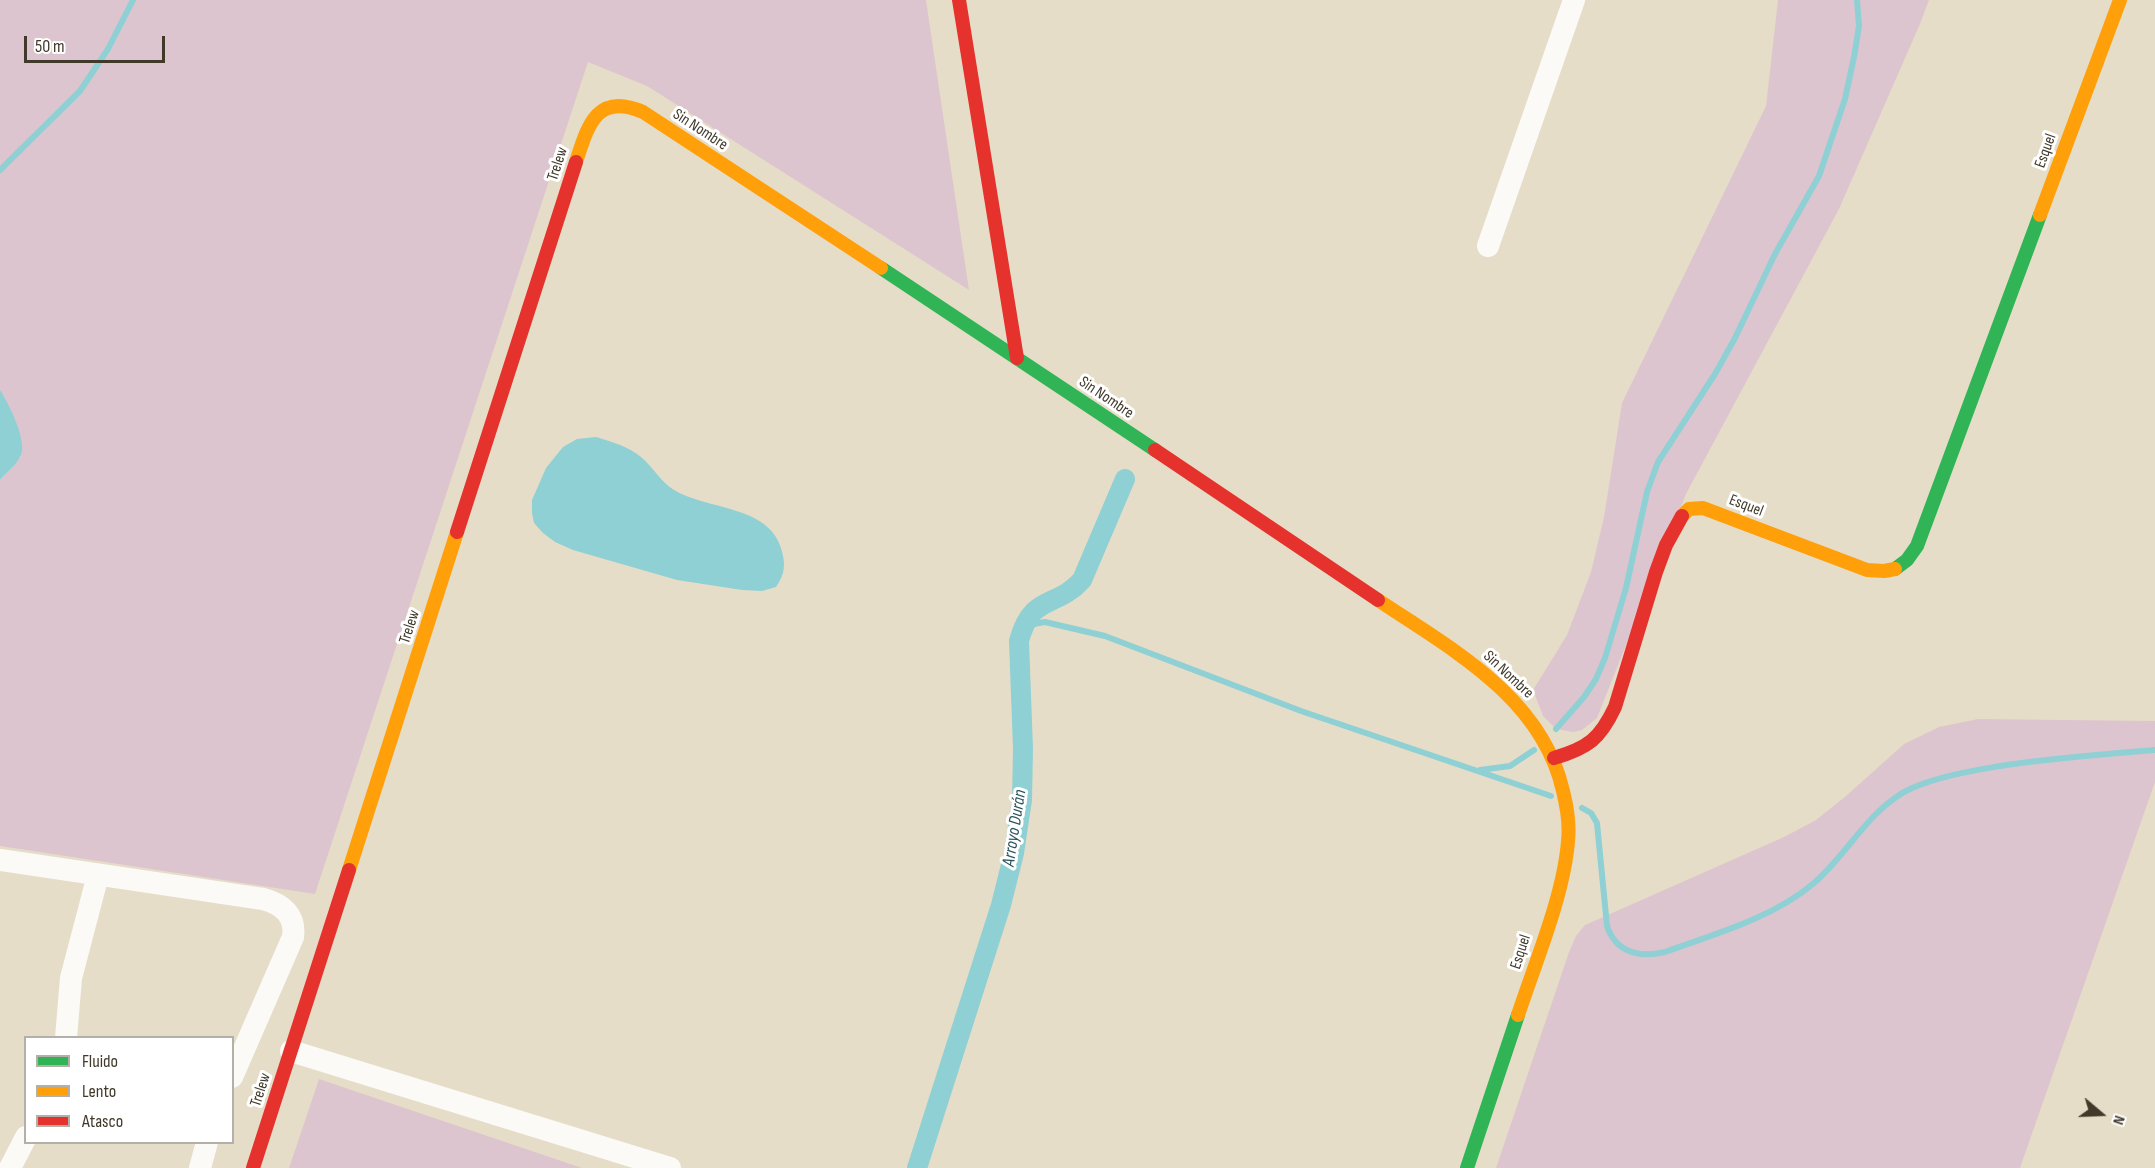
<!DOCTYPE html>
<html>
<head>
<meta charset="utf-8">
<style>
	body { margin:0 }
	#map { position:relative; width:2155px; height:1168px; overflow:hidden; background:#e6ddc8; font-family:"Sofia Sans Condensed",sans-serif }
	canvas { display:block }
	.legend { position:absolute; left:24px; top:1036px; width:210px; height:108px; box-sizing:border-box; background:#fff; border:2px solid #b3b0aa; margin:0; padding:8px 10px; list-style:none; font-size:18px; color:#413a2b }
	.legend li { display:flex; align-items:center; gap:12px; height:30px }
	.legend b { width:30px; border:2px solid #b3b0aa }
	.north { position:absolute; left:2071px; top:1084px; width:60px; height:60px; -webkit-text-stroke:4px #fff; paint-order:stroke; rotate:109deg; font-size:16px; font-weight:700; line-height:24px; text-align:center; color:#413a2b }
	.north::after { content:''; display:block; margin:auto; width:21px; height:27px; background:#413a2b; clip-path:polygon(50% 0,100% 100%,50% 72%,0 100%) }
	.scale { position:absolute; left:24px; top:36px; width:141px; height:27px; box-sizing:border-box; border:3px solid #413a2b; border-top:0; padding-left:8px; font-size:18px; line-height:21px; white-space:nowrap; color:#413a2b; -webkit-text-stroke:4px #fff; paint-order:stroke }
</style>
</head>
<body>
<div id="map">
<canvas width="2155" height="1168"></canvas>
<ul class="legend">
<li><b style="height:8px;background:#30b455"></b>Fluido</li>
<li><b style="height:8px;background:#ff9f0a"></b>Lento</li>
<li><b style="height:8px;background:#e5322d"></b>Atasco</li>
</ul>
<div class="north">N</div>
<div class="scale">50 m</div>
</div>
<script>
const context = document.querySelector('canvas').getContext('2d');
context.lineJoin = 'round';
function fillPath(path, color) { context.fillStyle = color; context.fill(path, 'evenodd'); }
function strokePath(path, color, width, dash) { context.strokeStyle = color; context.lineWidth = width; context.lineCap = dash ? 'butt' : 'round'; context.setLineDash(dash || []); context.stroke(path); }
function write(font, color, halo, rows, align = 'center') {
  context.font = font + ' "Sofia Sans Condensed",sans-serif'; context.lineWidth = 6; context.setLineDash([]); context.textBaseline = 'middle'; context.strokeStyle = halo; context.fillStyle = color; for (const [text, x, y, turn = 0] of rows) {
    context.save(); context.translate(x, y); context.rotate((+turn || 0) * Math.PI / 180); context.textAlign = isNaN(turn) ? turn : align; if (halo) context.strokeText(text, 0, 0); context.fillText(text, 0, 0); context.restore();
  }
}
const green = new Path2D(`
	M0 0H926L969 290 647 86 588 62 315 894 0 846V480L21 457 8 408 0 390Z
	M1778 0H1929L1920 24 1839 209 1686 494 1597 718 1582 730 1573 732 1556 729 1543 716 1533 690 1567 635 1591 572 1604 517 1622 403 1766 106Z
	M1978 719 2155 721V782L2020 1168H1496L1569 952 1576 936 1585 925 1784 837 1816 820 1846 796 1904 744 1939 727Z
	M319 1079 582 1168H289Z`);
const water = new Path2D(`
	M0 390C9 404 27 440 21 455 19 462 5 474 0 480Z
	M596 437C612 442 628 446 641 457 653 467 661 482 674 490 707 510 768 505 781 548 786 564 785 574 776 587L762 591 742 590 677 580 573 550 555 542 543 533 534 523 532 513V500L546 468 563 447 577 439Z`);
const stream = new Path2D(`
	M0 170 80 91 108 49 133 0
	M1022 629 1034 624 1045 622 1105 636 1301 711 1551 796
	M1556 729 1584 697 1596 679 1605 658 1626 588 1647 492 1658 462 1715 374 1735 338 1775 254 1819 176 1845 99 1854 57 1859 26 1857 0
	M1480 770 1510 766 1534 750
	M1582 808 1591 813 1597 823 1607 926C1616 953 1640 958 1665 952 1715 934 1773 918 1814 883 1848 854 1870 807 1912 788 1940 776 1971 771 2000 766 2052 758 2103 754 2155 750`);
const canal = new Path2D(`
	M917 1168 1001 905 1014 853 1022 800 1023 749 1019 641C1032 593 1056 609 1082 580L1125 479`);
const street = new Path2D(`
	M1488 246 1574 0
	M0 860 263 899C282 904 296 915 293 937L232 1077
	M66 1038 71 978 98 875
	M291 1051 670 1168
	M10 1168 26 1137
	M200 1168 207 1142`);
const fast = new Path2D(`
	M881 268 1155 450
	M1895 569 1907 560 1917 546 2040 215
	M1467 1168 1518 1015`);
const slow = new Path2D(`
	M576 162C588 125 597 92 643 112L881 268
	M2040 215 2120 0
	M1682 516 1689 509 1703 508 1867 570 1884 571 1895 569
	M1378 600C1451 649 1542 697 1563 791 1567 807 1570 824 1568 841 1564 895 1535 963 1518 1015
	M349 870 457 532`);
const jam = new Path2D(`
	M959 0 1017 358
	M1155 450 1378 600
	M457 532 576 162
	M1554 758C1588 748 1600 739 1615 707L1656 572 1666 545 1682 516
	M253 1168 349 870`);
const streetNames = [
	["Sin Nombre",700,130,33],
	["Esquel",2046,151,-70],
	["Trelew",558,164,-72],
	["Sin Nombre",1106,398,34],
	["Esquel",1746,506,21],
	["Trelew",410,627,-72],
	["Sin Nombre",1508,675,43],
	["Esquel",1521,952,-72],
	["Trelew",261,1090,-72]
];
const waterNames = [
	["Arroyo Durán",1015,828,-81]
];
fillPath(green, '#ddc5cf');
fillPath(water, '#8fd0d4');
strokePath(stream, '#8fd0d4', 6);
strokePath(canal, '#8fd0d4', 20);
strokePath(street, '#fbfaf7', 22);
strokePath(fast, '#30b455', 14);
strokePath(slow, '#ff9f0a', 14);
strokePath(jam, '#e5322d', 14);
write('16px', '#413a2b', '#fff', streetNames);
write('italic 18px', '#29545b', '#fff', waterNames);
</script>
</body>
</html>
